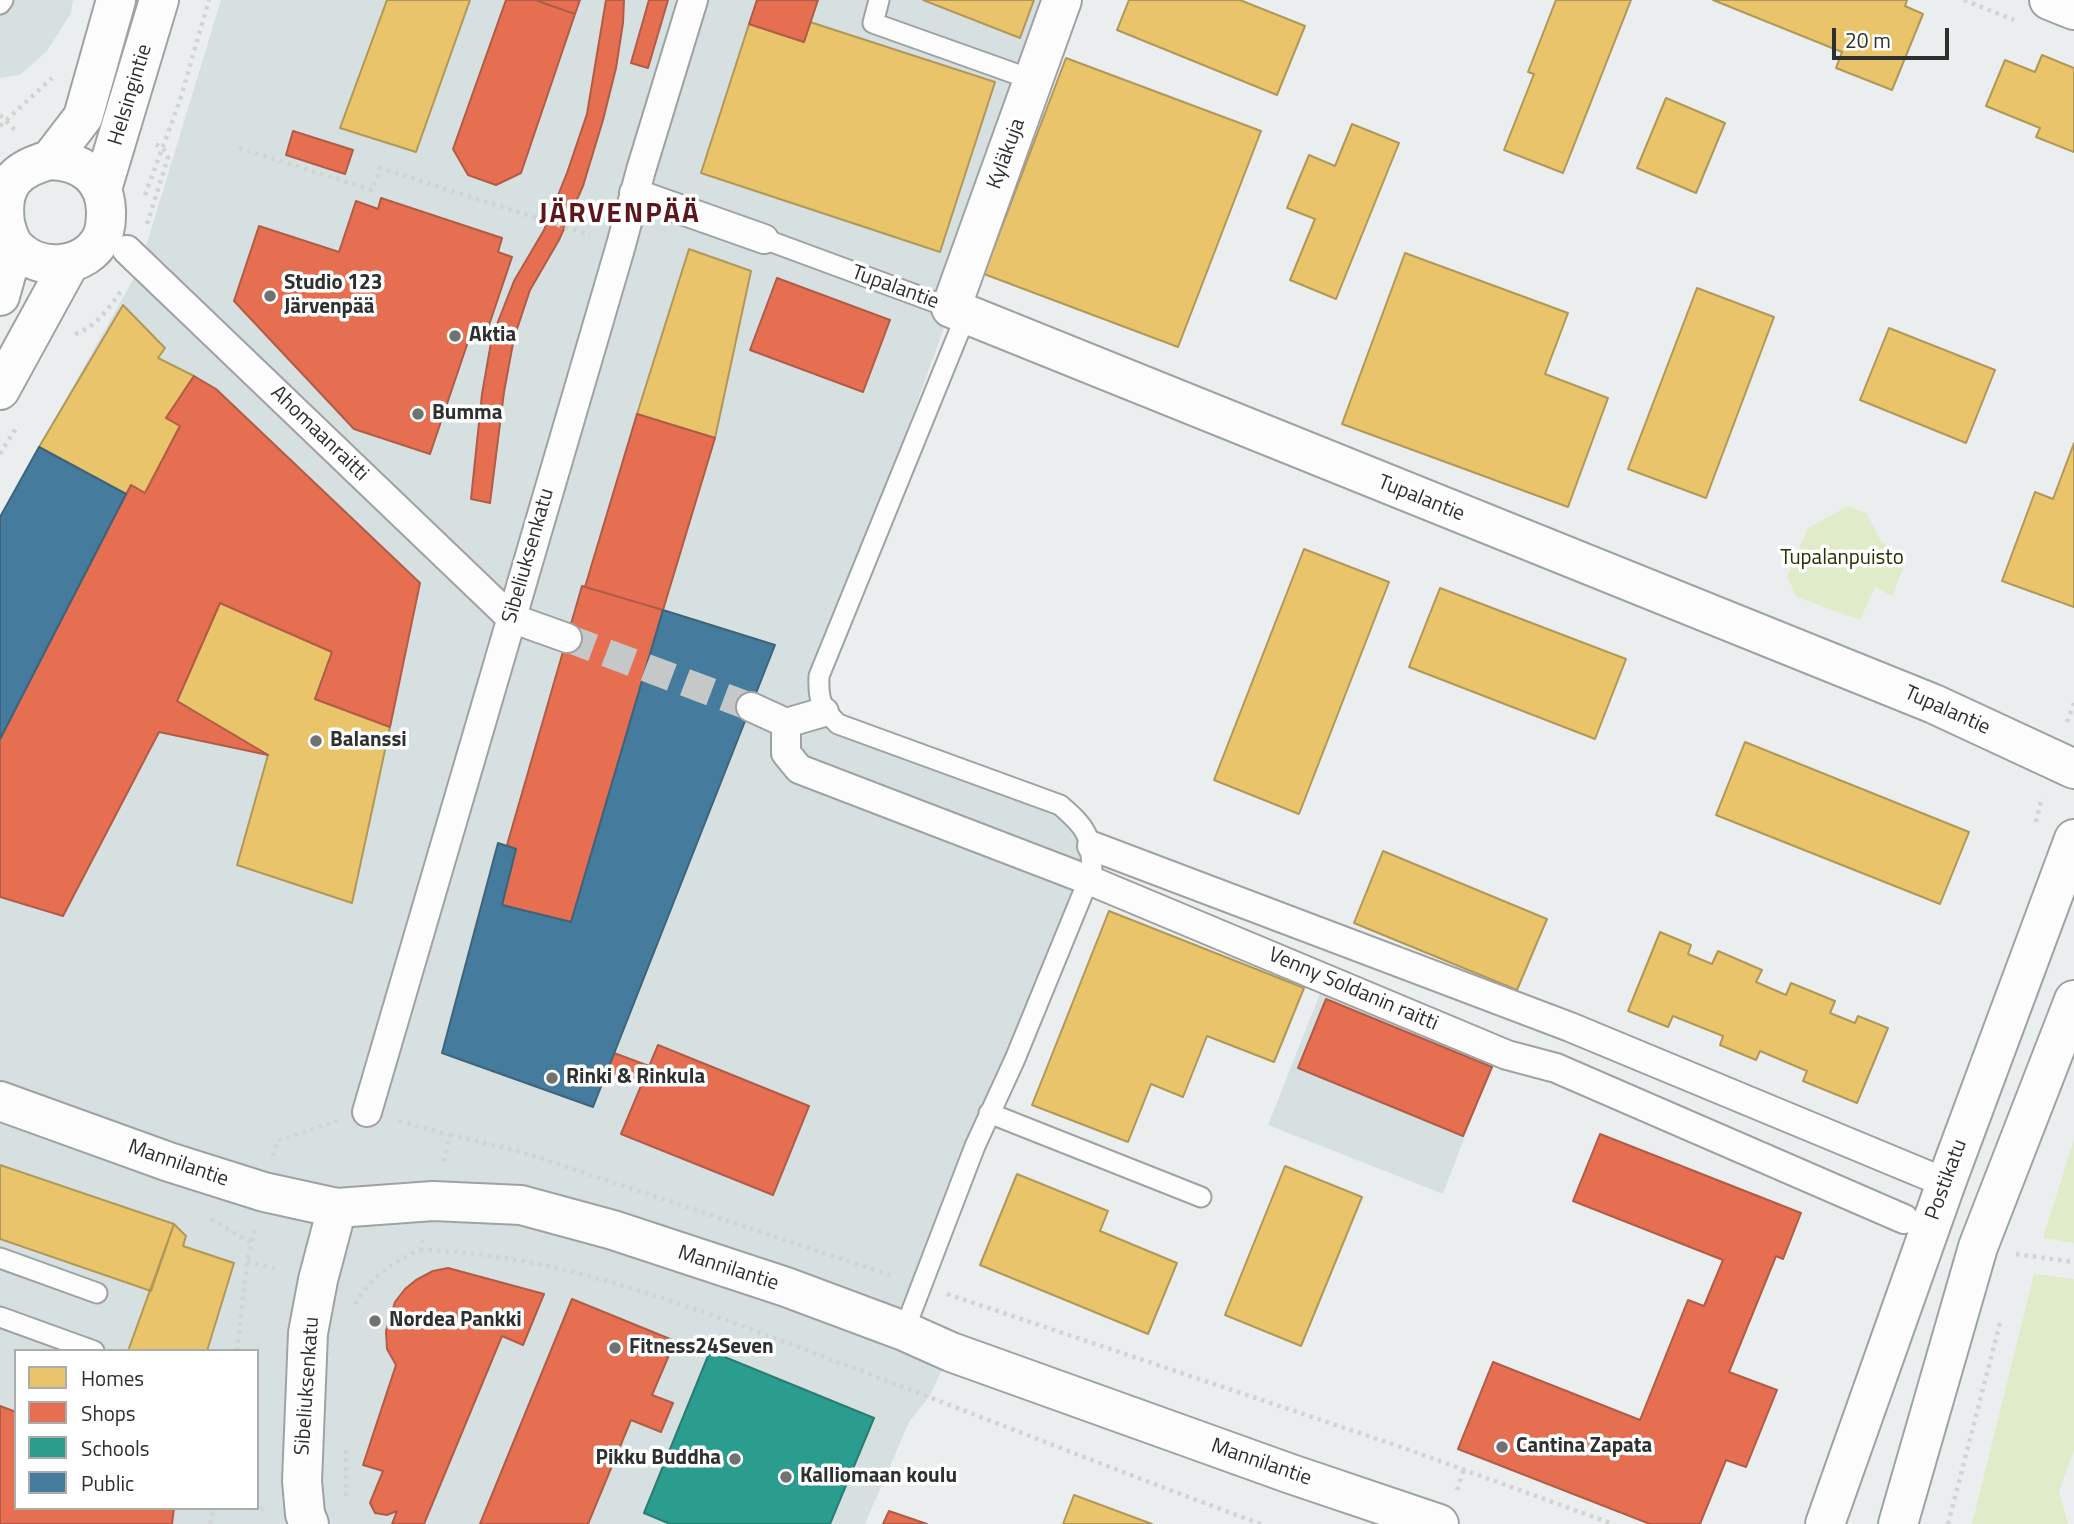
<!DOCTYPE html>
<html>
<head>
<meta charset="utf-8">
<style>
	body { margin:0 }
	#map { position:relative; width:2074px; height:1524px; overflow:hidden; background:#ebeeee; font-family:"Titillium Web",sans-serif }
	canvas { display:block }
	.legend { position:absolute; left:14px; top:1349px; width:245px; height:161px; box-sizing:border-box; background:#fff; border:2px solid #abacac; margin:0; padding:9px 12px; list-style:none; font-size:21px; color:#2e3030 }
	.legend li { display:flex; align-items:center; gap:14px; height:35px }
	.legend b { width:35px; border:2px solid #abacac }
	.scale { position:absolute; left:1832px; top:28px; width:117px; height:32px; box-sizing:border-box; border:4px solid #2e3030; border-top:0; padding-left:9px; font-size:21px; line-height:24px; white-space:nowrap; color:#2e3030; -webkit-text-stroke:5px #fff; paint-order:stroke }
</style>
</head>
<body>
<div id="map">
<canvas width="2074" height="1524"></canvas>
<ul class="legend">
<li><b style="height:19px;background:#e9c46a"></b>Homes</li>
<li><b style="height:19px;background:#e76f51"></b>Shops</li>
<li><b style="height:19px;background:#2a9d8f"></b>Schools</li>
<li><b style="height:19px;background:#457b9d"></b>Public</li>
</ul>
<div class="scale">20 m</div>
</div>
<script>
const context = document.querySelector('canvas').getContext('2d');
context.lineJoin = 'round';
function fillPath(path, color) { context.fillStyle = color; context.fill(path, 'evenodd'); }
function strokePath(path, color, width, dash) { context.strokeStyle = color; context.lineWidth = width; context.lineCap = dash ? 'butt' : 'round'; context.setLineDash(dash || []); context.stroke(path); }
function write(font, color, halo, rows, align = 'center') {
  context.font = font + ' "Titillium Web",sans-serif'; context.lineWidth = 7; context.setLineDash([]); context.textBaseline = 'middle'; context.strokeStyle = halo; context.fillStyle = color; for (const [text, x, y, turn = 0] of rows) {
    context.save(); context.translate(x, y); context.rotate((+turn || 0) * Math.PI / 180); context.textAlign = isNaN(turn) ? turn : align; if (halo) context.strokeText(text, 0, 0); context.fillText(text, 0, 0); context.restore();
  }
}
const built = new Path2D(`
	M0 0H73L71 13 47 51 20 75 0 78Z
	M221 0H1065L951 308 819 676 824 712 1060 805 1092 846 904 1330 951 1352 929 1397 909 1422 865 1524H0V516L139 269ZM16 1351H257V1508H16Z
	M1321 991 1494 1060 1443 1194 1268 1125Z`);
const green = new Path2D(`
	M1848 506 1866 513 1881 541 1906 561 1892 596 1875 587 1860 620 1797 597 1787 577 1808 528Z
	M2074 1140V1243L2043 1238Z
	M2034 1274 2074 1279V1450L2059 1492 2068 1524H1972Z`);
const homes = new Path2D(`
	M387 0H470L416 152 340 128Z
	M923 0H1034L1020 38Z
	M1129 0H1240L1305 26 1277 95 1117 30Z
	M1556 0H1631L1563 173 1504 150 1534 74 1528 72Z
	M1713 0H1907L1905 6 1923 14 1892 90 1836 68 1842 52Z
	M810 22 995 82 940 252 701 173 749 24 804 42Z
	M2042 55 2074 68V152L2036 137 2040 128 1986 106 2005 60 2035 72Z
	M1066 58 1261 131 1178 347 984 274Z
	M1666 98 1725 123 1696 193 1637 168Z
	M1352 124 1399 143 1336 299 1290 280 1315 219 1287 208 1309 155 1335 166Z
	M689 249 751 271 715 438 637 414Z
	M1405 253 1568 313 1545 374 1608 398 1568 507 1342 424Z
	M1697 288 1774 317 1706 498 1628 469Z
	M123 305 165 348 158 358 194 376 166 418 180 426 145 493 131 485 126 494 39 447Z
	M1889 328 1995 370 1966 443 1860 400Z
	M2074 443V607L2002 581 2035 492 2053 499Z
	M1304 549 1389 582 1299 814 1214 780Z
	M1440 588 1626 659 1595 739 1409 667Z
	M220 603 332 652 315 699 390 727 352 903 237 865 268 755 177 701Z
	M1745 742 1969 832 1940 904 1716 815Z
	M1383 851 1547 919 1517 990 1354 923Z
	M1109 911 1304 988 1274 1062 1207 1036 1183 1097 1151 1084 1128 1142 1032 1105Z
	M1660 932 1691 945 1688 954 1712 964 1718 951 1762 970 1756 982 1786 995 1791 983 1835 1001 1830 1013 1855 1023 1858 1016 1888 1028 1857 1103 1803 1081 1807 1071 1760 1051 1756 1060 1720 1045 1723 1036 1673 1016 1668 1027 1628 1011Z
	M0 1165 174 1224 151 1291 0 1239Z
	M1285 1166 1362 1197 1301 1346 1225 1315Z
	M1017 1174 1108 1211 1100 1231 1177 1263 1148 1334 980 1265Z
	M174 1224 186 1236 183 1246 234 1263 207 1351H128Z
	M1074 1495 1152 1524H1063Z`);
const shops = new Path2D(`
	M506 0H535L575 14 521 173 496 185 468 175 453 149Z
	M535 0H580L575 14Z
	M606 0H624L623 23 616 68 603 120 583 186 559 240 530 290 514 338 504 392 490 503 471 499 482 394 492 337 514 281 544 230 567 173 587 114Z
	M649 0H668L648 68 631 63Z
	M757 0H818L804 42 749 24Z
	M293 131 353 150 345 174 286 155Z
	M381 198 502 238 498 252 512 257 487 331 473 327 430 454 354 429 234 301 259 226 339 252 356 201 378 209Z
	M777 278 890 320 863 392 750 350Z
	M194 376 216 389 420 583 390 727 315 699 332 652 220 603 177 701 268 755 159 732 63 916 0 897V739L131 485 145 493 180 426 166 418Z
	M637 414 715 438 663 610 585 587Z
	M582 586 663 610 571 922 502 905 516 849 507 845Z
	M1326 999 1492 1067 1463 1136 1298 1068Z
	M658 1045 809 1106 773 1195 621 1134Z
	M614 1053 649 1066 642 1085 607 1072Z
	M1600 1134 1801 1213 1783 1259 1776 1256 1729 1372 1777 1390 1746 1467 1726 1460 1700 1524H1650L1458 1449 1493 1362 1640 1420 1688 1300 1704 1306 1723 1260 1573 1201Z
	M448 1268 544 1294 523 1345 502 1336 424 1524H392L397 1511 387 1515 375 1513 370 1503 383 1471 363 1465 396 1365 387 1349 386 1331 395 1302 405 1289 416 1280 433 1271Z
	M572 1299 675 1341 652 1395 673 1403 661 1432 631 1420 588 1524H480Z
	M0 1406 16 1412V1508H174L172 1524H0Z
	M889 1511 927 1524H883Z`);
const schools = new Path2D(`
	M710 1351 874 1418 830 1524H670L644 1513Z`);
const public = new Path2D(`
	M39 447 126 494 0 739V517Z
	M663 610 775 645 593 1107 442 1053 498 843 516 849 502 905 571 922Z`);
const pedestrianTunnel = new Path2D(`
	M567 638 751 707`);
const path = new Path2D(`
	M1964 0 2014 20
	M0 115 15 130
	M0 126 52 78
	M239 148 372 190 380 168 590 235
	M145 195 180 100 209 0
	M147 224 168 158 163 148 155 144
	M75 334C96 327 109 308 121 291
	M0 454 18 425
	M2067 722 2074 703
	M2036 822 2042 797
	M399 1121 450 1135 443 1164
	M450 1135 522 1152 893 1276
	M273 1156 277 1141 337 1121
	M211 1219 251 1243
	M420 1250C558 1253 703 1311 832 1360 975 1414 1117 1471 1261 1524
	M2016 1254 2074 1262
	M247 1261 280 1270
	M947 1294 1401 1447 1613 1524
	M355 1304C373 1275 390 1264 420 1250L423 1240
	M237 1351 247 1261 255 1229
	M346 1450V1501
	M1457 1490 1464 1469
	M252 1508 265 1510
	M210 1524 214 1508
	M1948 1524 2000 1323`);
const service = new Path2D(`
	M879 0 873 23 1033 80
	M0 4 3 0
	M764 239 951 308
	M989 1113 1201 1197
	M0 1258 97 1293
	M0 1317 94 1351
	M904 1331 975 1146 1015 1059 1092 871C1091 835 1087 828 1060 805L838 724C821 708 818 700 819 676L966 315`);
const pedestrian = new Path2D(`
	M634 193 764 239
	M127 250 511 618 567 638
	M751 707 786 723 824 712
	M786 723V753L799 769 1096 883 1507 1055 1556 1068 1904 1219
	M1092 846 1570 1027 1946 1183
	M367 1112 621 245 641 170 693 0`);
const minor = new Path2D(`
	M1062 0 951 308 1934 704 2074 769
	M2049 0 2074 10
	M0 1101 169 1162 264 1192 337 1208 433 1201 521 1205 613 1230 786 1287 904 1331 951 1352 1291 1474 1439 1524
	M309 1524 305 1514 302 1481 308 1333 318 1280 337 1208`);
const tertiary = new Path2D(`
	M1825 1524 1946 1183 2074 839
	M1898 1524 1978 1247 2074 1000`);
const secondary = new Path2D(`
	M50 160C81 161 105 177 106 211 106 220 106 228 102 237 86 269 40 273 16 248 10 242 7 231 5 223 0 184 16 169 50 160Z
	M50 160 83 117 116 0
	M102 189 159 0
	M0 296 14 246
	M0 390 69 264`);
const markers = [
	[270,296,7,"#707272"],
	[455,336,7,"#707272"],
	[418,414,7,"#707272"],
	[316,741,7,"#707272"],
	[552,1078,7,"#707272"],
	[375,1321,7,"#707272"],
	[615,1348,7,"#707272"],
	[1502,1447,7,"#707272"],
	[735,1459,7,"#707272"],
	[786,1477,7,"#707272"]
];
const streetNames = [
	["Helsingintie",131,95,-73],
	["Kyläkuja",1007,154,-70],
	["Tupalantie",895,288,20],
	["Ahomaanraitti",319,434,44],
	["Tupalantie",1421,499,22],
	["Sibeliuksenkatu",529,556,-74],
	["Tupalantie",1947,711,24],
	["Venny Soldanin raitti",1353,990,23],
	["Mannilantie",178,1164,19],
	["Postikatu",1947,1180,-70],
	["Mannilantie",728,1269,18],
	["Sibeliuksenkatu",308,1386,-86],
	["Mannilantie",1261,1463,19]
];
const poiNames = [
	["Studio 123",284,284],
	["Järvenpää",284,308],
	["Aktia",469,336],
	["Bumma",432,414],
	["Balanssi",330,741],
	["Rinki & Rinkula",566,1078],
	["Nordea Pankki",389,1321],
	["Fitness24Seven",629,1348],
	["Cantina Zapata",1516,1447],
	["Pikku Buddha",721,1459,"right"],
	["Kalliomaan koulu",800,1477]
];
const parkNames = [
	["Tupalanpuisto",1842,559]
];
const districtNames = [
	["JÄRVENPÄÄ",620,215]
];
fillPath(built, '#d7e0e0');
fillPath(green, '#dfebc9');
fillPath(homes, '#e9c46a');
strokePath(homes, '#b19859', 2);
fillPath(shops, '#e76f51');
strokePath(shops, '#b05c47', 2);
fillPath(schools, '#2a9d8f');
strokePath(schools, '#2b7c72', 2);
fillPath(public, '#457b9d');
strokePath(public, '#3e647c', 2);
strokePath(pedestrianTunnel, '#c5c8c8', 28, [28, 14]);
strokePath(service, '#a0a2a2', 23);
strokePath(pedestrian, '#a0a2a2', 32);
strokePath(minor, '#a0a2a2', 42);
strokePath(tertiary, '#a0a2a2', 42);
strokePath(secondary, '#a0a2a2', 42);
strokePath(path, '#d2d4d4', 4.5, [3.5, 5]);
strokePath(service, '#fcfcfc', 19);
strokePath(pedestrian, '#fcfcfc', 28);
strokePath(minor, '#fcfcfc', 38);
strokePath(tertiary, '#fcfcfc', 38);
strokePath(secondary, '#fcfcfc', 38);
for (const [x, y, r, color] of markers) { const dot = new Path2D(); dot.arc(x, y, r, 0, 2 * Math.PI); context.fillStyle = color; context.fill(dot); strokePath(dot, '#fff', 2.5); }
write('21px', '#2e3030', '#fff', streetNames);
write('bold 21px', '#2e3030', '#fff', poiNames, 'left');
write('21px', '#263200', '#fff', parkNames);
context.letterSpacing = '2px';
write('bold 28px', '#5c171c', '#fff', districtNames);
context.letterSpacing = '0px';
</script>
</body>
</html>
